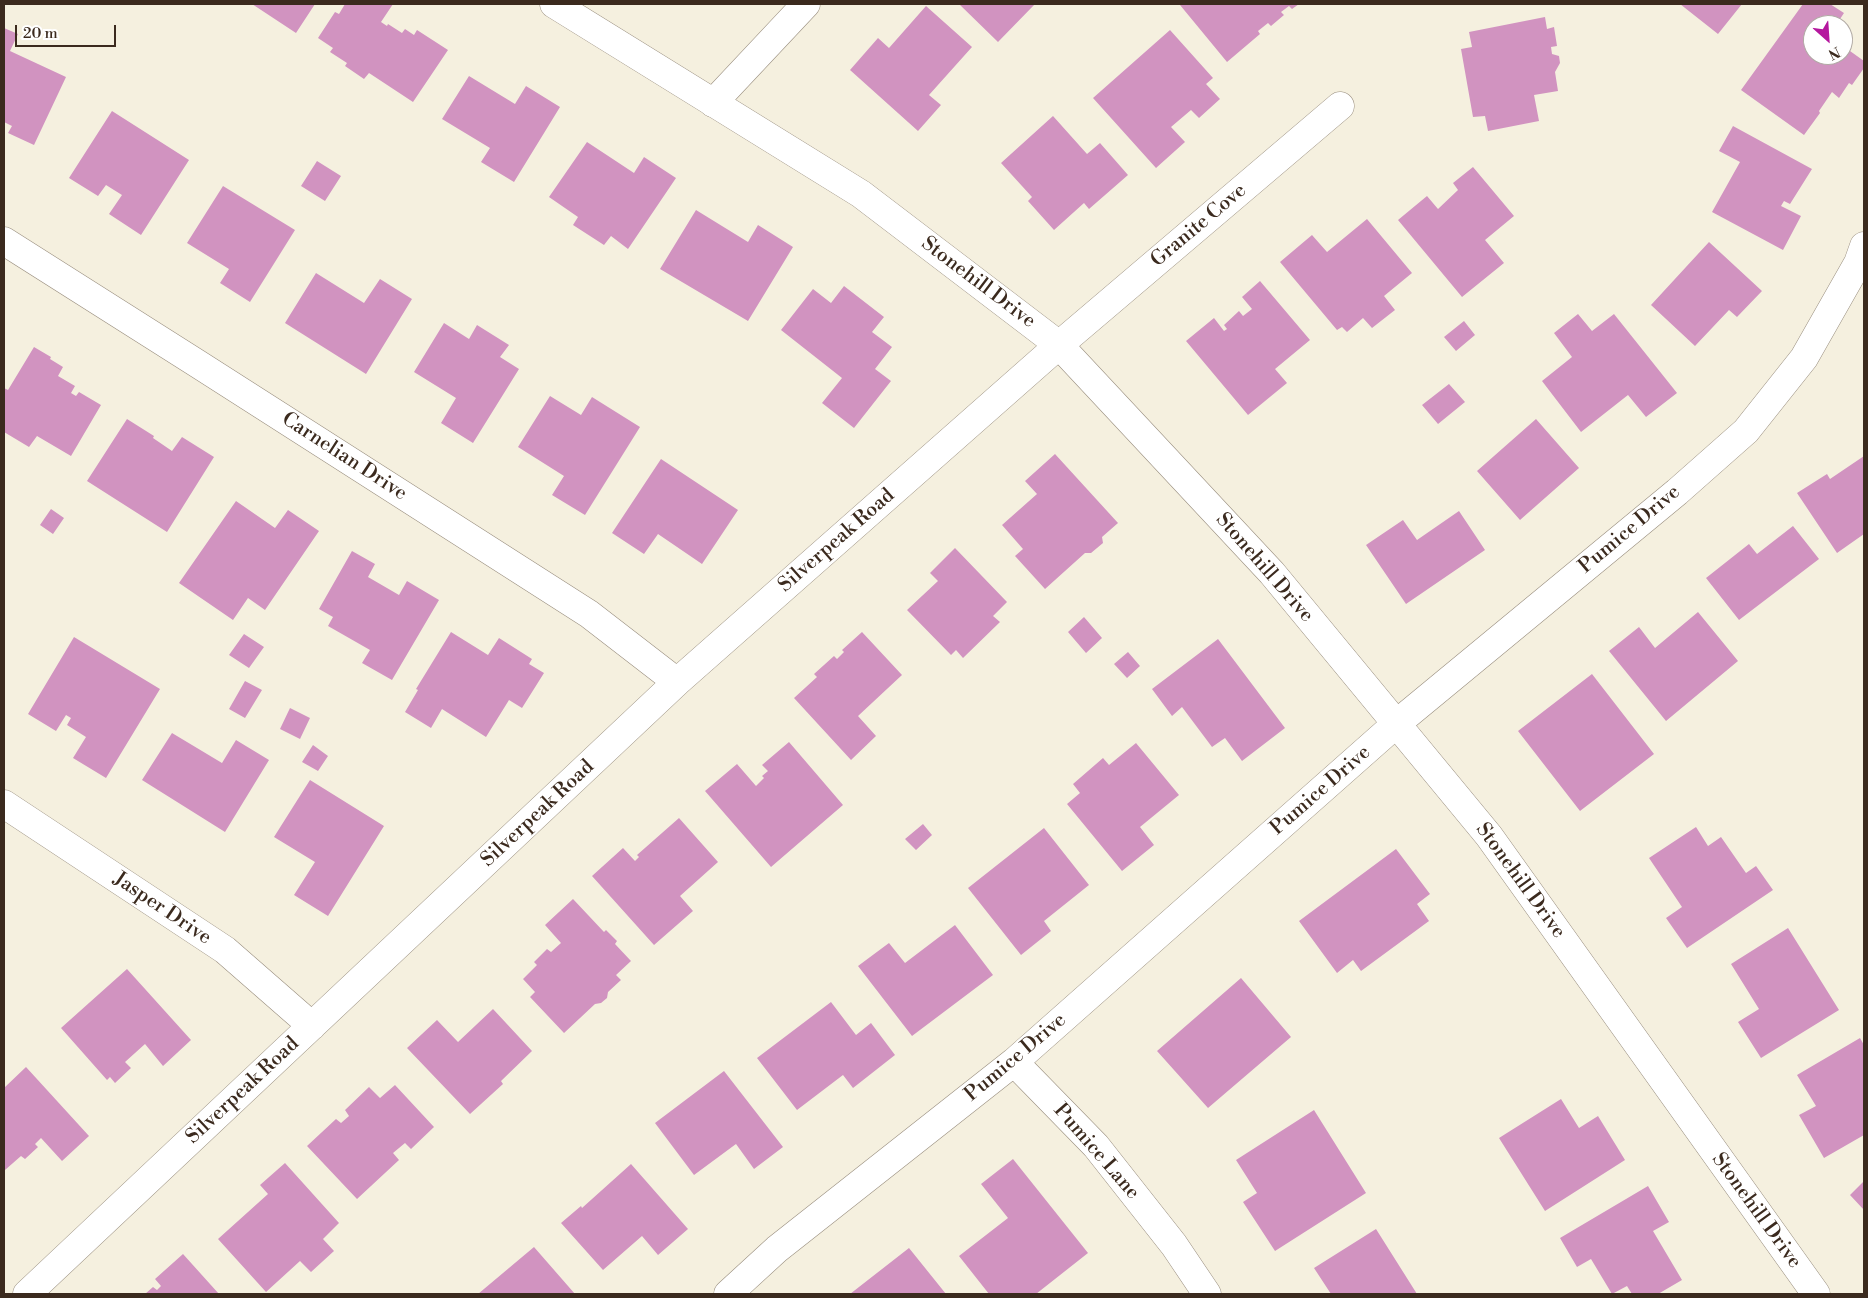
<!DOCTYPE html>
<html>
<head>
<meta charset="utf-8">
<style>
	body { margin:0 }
	#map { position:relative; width:1868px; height:1298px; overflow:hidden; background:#f5f0df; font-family:"Libre Bodoni",serif }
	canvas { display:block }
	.frame { position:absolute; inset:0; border:5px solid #3b2a1e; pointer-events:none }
	.north { position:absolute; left:1803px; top:15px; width:50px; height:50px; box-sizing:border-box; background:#fff; border:1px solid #b1aaa5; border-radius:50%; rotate:154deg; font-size:14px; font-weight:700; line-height:20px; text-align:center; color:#3b2a1e }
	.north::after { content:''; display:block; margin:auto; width:18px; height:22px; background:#b5179e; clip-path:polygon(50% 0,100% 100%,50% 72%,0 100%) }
	.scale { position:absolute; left:15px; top:25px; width:101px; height:22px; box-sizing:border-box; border:2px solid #3b2a1e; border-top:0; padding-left:6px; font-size:15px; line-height:18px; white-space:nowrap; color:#3b2a1e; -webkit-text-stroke:4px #fff; paint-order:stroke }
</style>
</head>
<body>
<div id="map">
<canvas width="1868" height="1298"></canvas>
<div class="frame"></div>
<div class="north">N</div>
<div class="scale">20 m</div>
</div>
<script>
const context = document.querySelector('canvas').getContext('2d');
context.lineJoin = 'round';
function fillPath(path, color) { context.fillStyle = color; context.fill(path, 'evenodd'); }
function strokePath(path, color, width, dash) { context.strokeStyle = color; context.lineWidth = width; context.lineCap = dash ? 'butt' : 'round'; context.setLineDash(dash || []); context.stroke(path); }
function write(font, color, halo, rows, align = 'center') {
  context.font = font + ' "Libre Bodoni",serif'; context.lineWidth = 4; context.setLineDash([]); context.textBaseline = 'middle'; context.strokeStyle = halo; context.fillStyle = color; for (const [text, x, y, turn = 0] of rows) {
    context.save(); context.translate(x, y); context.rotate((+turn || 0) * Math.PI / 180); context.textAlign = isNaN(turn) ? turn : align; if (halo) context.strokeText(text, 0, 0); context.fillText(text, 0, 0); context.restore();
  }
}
const building = new Path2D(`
	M252 4H315L296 33Z
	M345 4H393L381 22 387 26 388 24 402 33 405 29 414 35 417 30 448 50 413 102 369 73 364 79 345 66 347 63 330 52 333 48 318 38 335 12 339 14Z
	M959 4H1035L998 42Z
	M1182 4H1299L1292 9 1289 6 1281 12 1284 15 1271 26 1268 23 1258 31 1260 34 1227 62 1180 5Z
	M1680 4H1742L1718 34Z
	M1803 4H1830L1844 13 1836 25H1813V55H1843V46L1864 61V68L1852 85 1849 83 1839 98 1832 92 1819 111 1820 113 1804 135 1741 90Z
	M926 6 972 47 929 95 941 105 918 131 850 70 878 38 889 48Z
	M1545 17 1547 29 1554 27 1557 46 1551 47 1552 54 1559 56 1560 63 1555 72 1558 91 1534 95 1539 121 1488 131 1485 116 1473 117 1461 49 1472 47 1469 32Z
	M4 28 18 34 10 51 66 77 34 145 8 133 12 126 4 122Z
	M1170 30 1213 78 1206 84 1220 99 1199 118 1191 110 1171 127 1185 142 1156 168 1093 98Z
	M469 76 515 104 526 86 560 107 514 182 481 162 490 148 442 119Z
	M112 111 189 160 141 235 109 214 122 195 106 185 98 196 69 178Z
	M1053 116 1087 154 1100 143 1128 175 1089 209 1084 203 1054 230 1028 201 1032 197 1001 163Z
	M1733 126 1812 169 1790 204 1784 201 1781 206 1801 216 1783 250 1712 212 1740 162 1719 151Z
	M587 142 634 173 644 157 676 178 628 249 611 236 604 245 573 225 578 217 549 197Z
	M317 161 341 176 325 201 301 186Z
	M1473 167 1514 216 1485 240 1504 263 1462 297 1398 220 1427 196 1438 209 1458 190 1453 183Z
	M223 186 295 230 250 302 220 283 229 269 187 243Z
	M696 210 748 242 758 225 793 247 748 321 660 269Z
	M1367 219 1412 273 1384 296 1395 310 1372 328 1363 318 1347 332 1342 327 1337 330 1280 262 1312 235 1327 252Z
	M1709 242 1762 291 1737 317 1729 310 1695 346 1651 305Z
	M316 273 364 303 380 279 412 299 366 374 285 323Z
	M1260 281 1310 340 1275 369 1287 383 1248 415 1186 341 1214 318 1224 331 1227 329 1224 325 1239 311 1243 316 1252 309 1242 297Z
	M844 286 884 317 872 332 892 347 875 369 891 381 854 428 822 403 842 378 781 330 813 289 831 303Z
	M1578 314 1592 331 1614 314 1677 393 1646 417 1628 395 1581 432 1542 381 1572 357 1554 333Z
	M1464 321 1475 335 1456 351 1444 337Z
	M444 323 469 339 477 325 509 345 500 357 519 369 473 443 441 423 456 398 414 372Z
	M34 347 51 357 50 359 63 367 58 376 75 386 71 393 76 396 79 392 101 405 71 456 37 436 29 447 4 432V388L8 390Z
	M1449 384 1465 402 1438 424 1422 405Z
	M550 396 581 415 592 397 640 427 585 515 552 495 564 476 518 447Z
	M127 419 154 436 153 438 172 451 182 437 214 457 167 532 87 481Z
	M1536 419 1579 468 1520 520 1477 471Z
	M1055 454 1118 523 1102 537 1103 543 1091 553H1085L1045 589 1015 556 1023 549 1002 525 1037 494 1025 481Z
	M1864 456V534L1837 553 1797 493 1827 474 1830 479Z
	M661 459 738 510 702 564 658 534 644 554 612 533Z
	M236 501 275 528 288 510 319 531 265 610 248 598 233 620 179 583Z
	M51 509 64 518 53 534 40 525Z
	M1459 511 1485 550 1406 604 1366 545 1403 520 1417 540Z
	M1793 526 1819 559 1739 620 1706 578 1749 544 1757 554Z
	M955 548 1007 602 993 616 1000 622 963 658 956 650 951 655 907 610 938 581 930 573Z
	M352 551 375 564 368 577 399 595 407 581 439 600 392 680 362 663 370 650 328 626 333 617 319 609Z
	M1698 612 1738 661 1666 721 1609 651 1639 627 1655 648Z
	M1084 617 1102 638 1086 653 1068 632Z
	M451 632 488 655 499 638 532 659 529 664 544 673 522 708 509 700 486 737 442 709 431 728 405 712 418 690 416 689Z
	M862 632 902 675 858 716 876 736 851 760 794 698 817 677 814 674 834 656 837 659 844 652 842 650Z
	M244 634 264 647 249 668 229 655Z
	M74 637 160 689 106 778 73 758 86 737 67 725 71 718 66 715 56 731 28 714Z
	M1218 639 1285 728 1242 761 1225 738 1212 747 1182 707 1172 716 1152 689Z
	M1128 652 1140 666 1127 678 1114 664Z
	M1592 674 1654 754 1580 811 1518 731Z
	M245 681 262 690 245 718 229 709Z
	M290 708 310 718 300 739 280 729Z
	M172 733 222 763 236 740 269 760 225 832 142 780Z
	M789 742 843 805 771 867 705 791 737 764 756 786 764 778 762 776 768 771 762 765Z
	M1136 743 1179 795 1140 827 1154 845 1122 871 1067 804 1080 793 1073 784 1103 758 1109 765Z
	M313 745 328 756 318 771 302 762Z
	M310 780 384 826 328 916 294 895 315 862 274 837Z
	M679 818 718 862 680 896 693 911 654 945 592 876 623 848 635 861 639 857 637 855Z
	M923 824 932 835 916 850 905 839Z
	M1696 827 1708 846 1721 837 1746 873 1756 866 1773 890 1687 948 1666 918 1682 907 1649 858Z
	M1044 828 1089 885 1044 921 1051 931 1021 955 968 888Z
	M1396 849 1430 894 1417 904 1429 921 1361 971 1353 960 1337 973 1299 921Z
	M573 899 604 932 606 930 617 941 615 944 631 961 616 975 621 980 608 992 607 998 601 1003 595 1004 564 1033 530 997 535 992 523 979 537 965 534 962 547 949 551 952 561 943 545 925Z
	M955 925 993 975 912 1036 858 966 889 943 905 963Z
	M1788 928 1839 1010 1761 1058 1738 1022 1759 1009 1731 964Z
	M127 969 191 1040 163 1066 145 1044 125 1062 131 1068 115 1083 110 1077 107 1080 61 1028Z
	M1241 978 1291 1037 1208 1108 1157 1051Z
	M831 1002 856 1035 871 1023 895 1055 853 1088 843 1075 797 1110 757 1058Z
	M493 1009 532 1051 501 1081 503 1084 470 1114 407 1048 437 1020 458 1042Z
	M1860 1038 1864 1045V1135L1824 1158 1799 1115 1816 1106 1797 1075Z
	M26 1067 89 1136 62 1161 41 1138 35 1144 38 1147 25 1159 21 1156 5 1170 4 1168V1088Z
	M724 1071 783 1147 754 1169 736 1144 694 1175 655 1123Z
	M395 1085 434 1127 411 1149 405 1143 393 1153 399 1160 357 1199 307 1146 336 1119 341 1123 349 1116 345 1110 369 1087 380 1098Z
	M1561 1099 1579 1128 1598 1116 1625 1160 1545 1211 1499 1138Z
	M1314 1110 1366 1193 1275 1251 1243 1202 1257 1193 1236 1160Z
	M1013 1159 1088 1253 1036 1294H989L959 1256 1008 1218 981 1184Z
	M285 1163 339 1223 323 1239 334 1251 311 1272 300 1261 266 1292 218 1239 268 1194 260 1185Z
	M631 1164 688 1229 658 1255 642 1236 603 1270 561 1223 581 1206 582 1208Z
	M1864 1181V1210L1850 1195Z
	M1648 1186 1669 1222 1653 1231 1682 1280 1658 1294H1632L1627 1286 1612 1294 1591 1259 1577 1267 1560 1238Z
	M1376 1229 1417 1294H1331L1314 1268Z
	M534 1247 575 1294H478Z
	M909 1248 946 1294H850Z
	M183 1254 219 1294H145L153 1287 157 1290 161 1286 155 1279Z`);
const minor = new Path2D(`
	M713 103 806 4
	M4 241 198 364 589 614 677 682
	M4 804 225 950 312 1026
	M1014 1062 1096 1146 1174 1245 1207 1294
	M27 1294 677 682 1059 345 1340 106
	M728 1294 777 1249 1014 1062 1396 724 1677 492 1746 431 1804 358 1858 263 1864 246`);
const tertiary = new Path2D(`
	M554 4 861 194 1059 345 1272 573 1489 836 1816 1294`);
const streetNames = [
	["Granite Cove",1199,226,-40],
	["Stonehill Drive",978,283,37],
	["Carnelian Drive",344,457,33],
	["Pumice Drive",1630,530,-40],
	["Silverpeak Road",837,541,-41],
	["Stonehill Drive",1264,568,49],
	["Pumice Drive",1321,791,-41],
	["Silverpeak Road",538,814,-43],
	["Stonehill Drive",1520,881,54],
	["Jasper Drive",162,909,34],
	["Pumice Drive",1016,1058,-40],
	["Silverpeak Road",243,1091,-43],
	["Pumice Lane",1096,1152,49],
	["Stonehill Drive",1756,1211,54]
];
fillPath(building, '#d193c0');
strokePath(minor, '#988d7e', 29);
strokePath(tertiary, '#988d7e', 29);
strokePath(minor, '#fff', 28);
strokePath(tertiary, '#fff', 28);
write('20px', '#3b2a1e', '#fff', streetNames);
</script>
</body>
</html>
